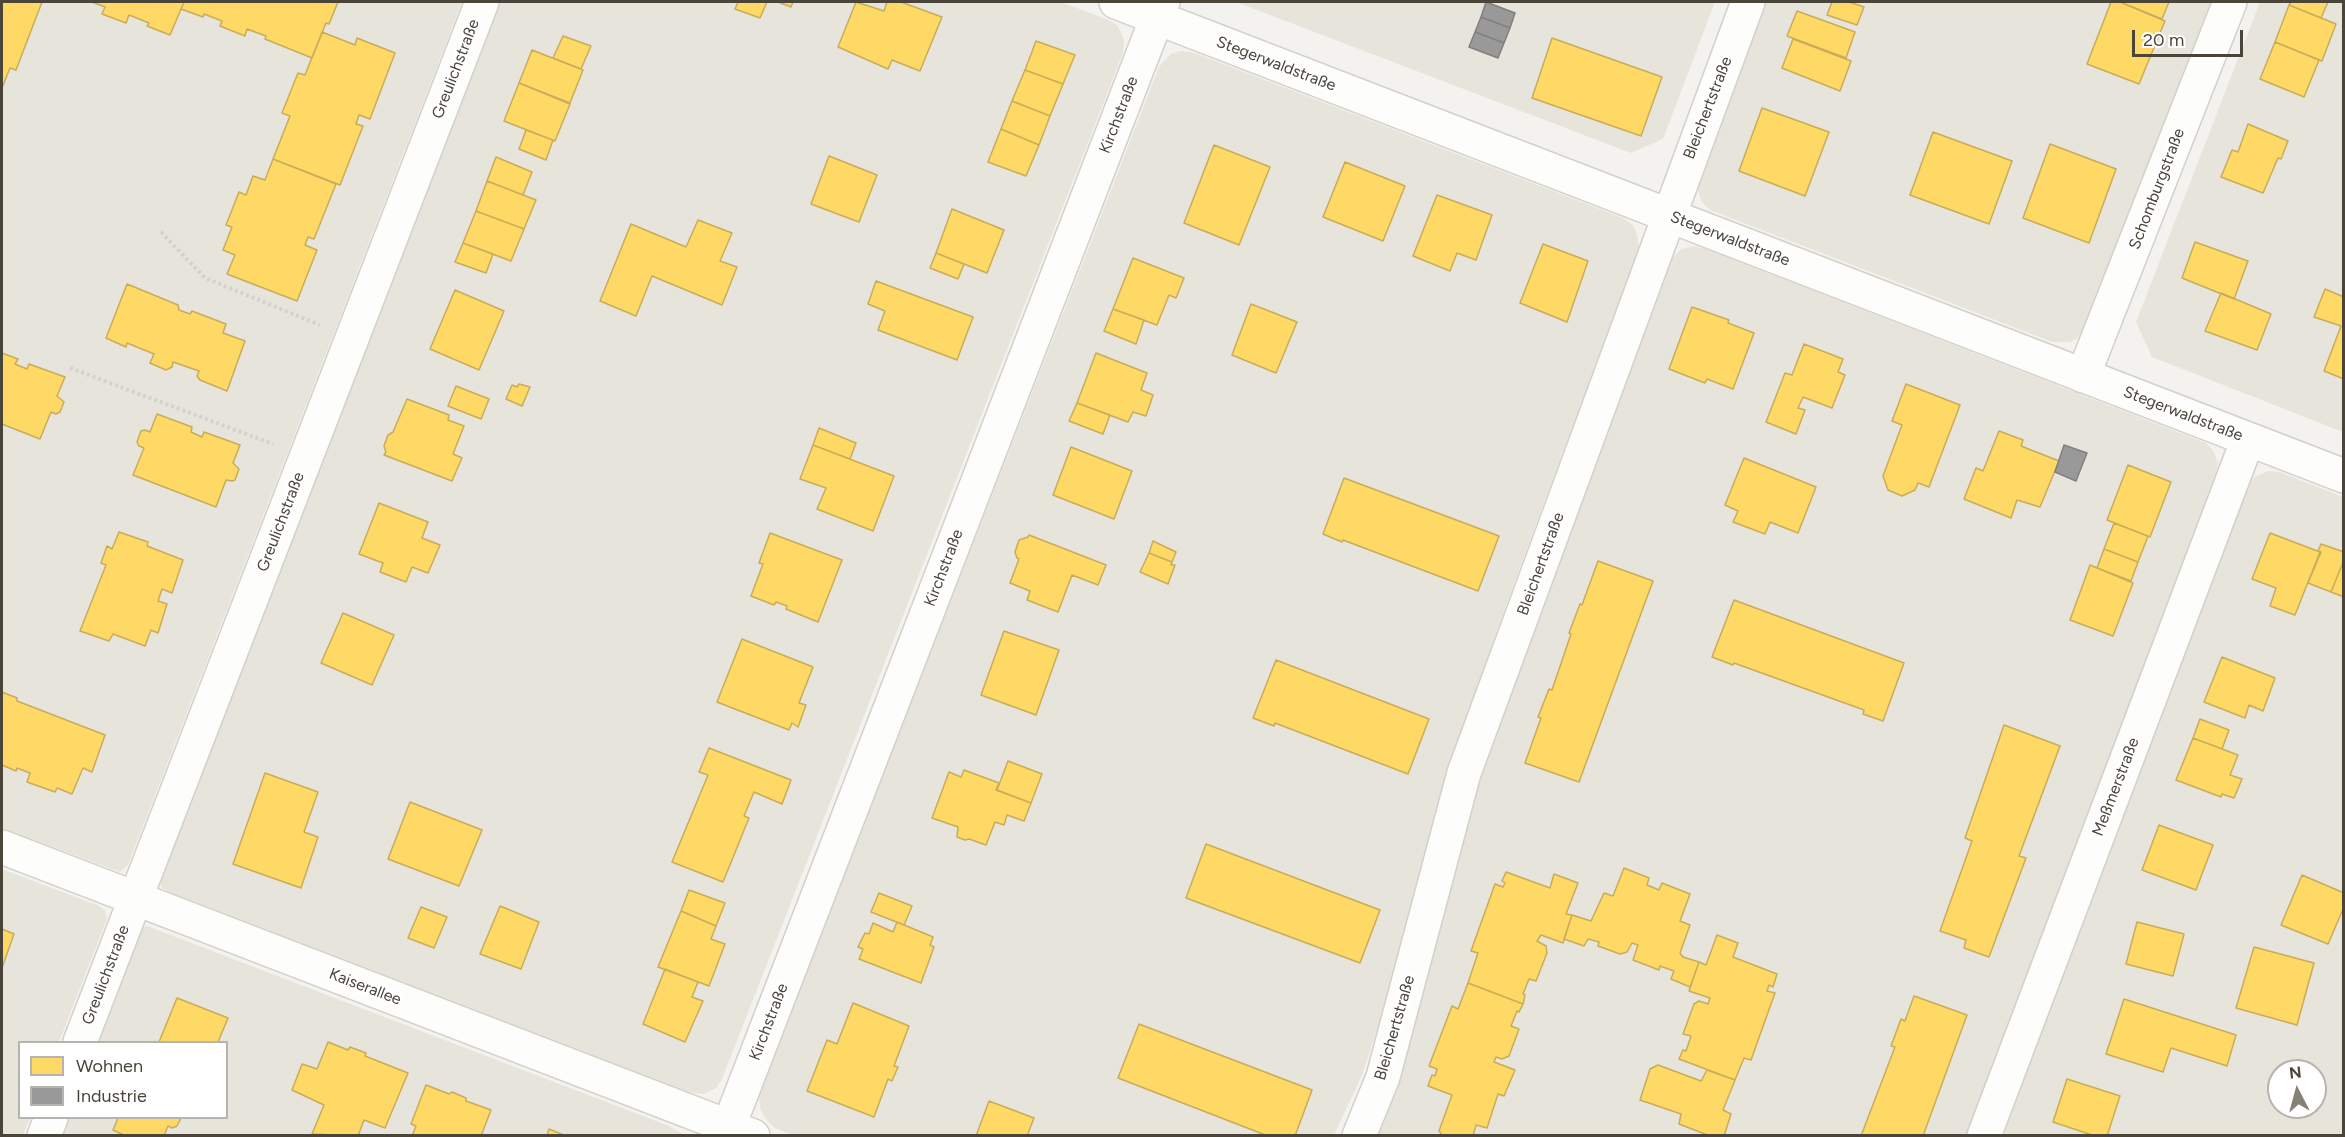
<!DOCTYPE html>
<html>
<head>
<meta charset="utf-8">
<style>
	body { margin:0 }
	#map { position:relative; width:2345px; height:1137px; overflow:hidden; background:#f4f2ee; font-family:Figtree,sans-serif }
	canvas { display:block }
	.frame { position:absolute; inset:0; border:3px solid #4b4439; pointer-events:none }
	.legend { position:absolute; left:18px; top:1041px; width:210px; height:78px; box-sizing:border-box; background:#fff; border:2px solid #b7b4b0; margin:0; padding:8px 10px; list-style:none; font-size:18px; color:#4b4439 }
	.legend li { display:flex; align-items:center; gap:12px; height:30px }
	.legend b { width:30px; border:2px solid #b7b4b0 }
	.north { position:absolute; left:2267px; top:1059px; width:60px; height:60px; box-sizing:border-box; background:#fff; border:2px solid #b7b4b0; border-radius:50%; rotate:354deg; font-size:16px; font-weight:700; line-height:24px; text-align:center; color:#4b4439 }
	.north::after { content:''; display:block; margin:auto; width:21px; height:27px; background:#868178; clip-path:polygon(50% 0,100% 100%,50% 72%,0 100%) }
	.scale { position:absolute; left:2132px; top:30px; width:111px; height:27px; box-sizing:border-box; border:3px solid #4b4439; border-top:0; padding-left:8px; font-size:18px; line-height:21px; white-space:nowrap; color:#4b4439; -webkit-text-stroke:4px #fff; paint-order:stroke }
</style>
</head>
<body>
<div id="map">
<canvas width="2345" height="1137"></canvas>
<div class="frame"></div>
<ul class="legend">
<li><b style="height:16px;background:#ffd966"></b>Wohnen</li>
<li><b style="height:16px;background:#999"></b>Industrie</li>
</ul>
<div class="north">N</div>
<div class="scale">20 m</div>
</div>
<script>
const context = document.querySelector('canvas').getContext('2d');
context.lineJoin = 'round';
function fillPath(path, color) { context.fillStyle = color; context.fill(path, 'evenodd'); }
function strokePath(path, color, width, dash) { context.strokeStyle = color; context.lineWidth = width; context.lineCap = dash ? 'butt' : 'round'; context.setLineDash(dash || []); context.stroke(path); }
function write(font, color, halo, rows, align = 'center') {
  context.font = font + ' Figtree,sans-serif'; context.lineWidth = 6; context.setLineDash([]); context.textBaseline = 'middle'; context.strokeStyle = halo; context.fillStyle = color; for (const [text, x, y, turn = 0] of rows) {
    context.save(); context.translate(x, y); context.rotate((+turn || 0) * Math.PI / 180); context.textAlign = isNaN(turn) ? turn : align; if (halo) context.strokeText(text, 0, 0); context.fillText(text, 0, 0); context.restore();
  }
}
const residential = new Path2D(`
	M2 2H462L128 865 120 872 2 828Z
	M500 2H1061L1111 21 1118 26 1124 40 1123 53 722 1079 716 1088 704 1094 686 1092 171 893 162 888 160 883Z
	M1236 2H1715L1663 139 1631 153Z
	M1765 2H2212L2085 329 2077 338 2070 342H2052L1710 210 1702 202 1696 185 1698 176Z
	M2260 2H2343V432L2152 357 2136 322Z
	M1181 51 1195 53 1623 218 1633 225 1637 235 1639 248 1513 586 1450 764 1383 1011 1362 1075 1334 1135H792L775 1128 765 1118 760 1108 759 1097 761 1088 1159 67 1171 54Z
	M1694 246 1709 250 2206 443 2214 452 2218 463 2216 473 1967 1135 1373 1136 1389 1099 1475 797 1500 718 1557 558 1671 259 1681 249Z
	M2268 471 2280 472 2343 497V1135L2003 1136 2244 493 2254 477ZM2279 1071H2315V1107H2279Z
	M2 869 99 906 105 911 107 919 59 1042H20V1118H30L23 1135H2Z
	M147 926 669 1126 684 1135 59 1136 66 1118H226V1042H95L141 929Z`);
const homes = new Path2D(`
	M2 2H42L16 70 10 68 2 88Z
	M92 2H184L170 35 147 26 149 23 129 15 126 23 102 14 105 7Z
	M184 2H338L329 24 326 23 312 58 265 39 266 36 247 29 245 36 220 26 222 21 204 14 203 17 181 9Z
	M738 2H767L760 18 735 9Z
	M778 2H793L791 7Z
	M856 2 884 11 887 2H901L942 17 920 71 892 60 888 69 838 47Z
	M1832 2H1849L1864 7 1857 25 1827 15Z
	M2111 2H2120L2165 21 2139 84 2087 64Z
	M2120 2H2169L2162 19Z
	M2291 2H2328L2321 18 2289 5Z
	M2289 5 2336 24 2322 61 2275 42Z
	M1797 11 1855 32 1846 58 1787 36Z
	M322 32 355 45 357 38 395 53 370 119 359 115 356 124 363 126 340 185 273 159 290 116 282 113 298 73 305 75Z
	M563 36 591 46 581 69 553 58Z
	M1552 38 1662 77 1641 136 1532 98Z
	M1793 39 1851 61 1840 91 1782 68Z
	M1036 41 1075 55 1063 84 1025 70Z
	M2275 42 2319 60 2304 97 2260 79Z
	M532 50 583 70 570 103 519 83Z
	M1025 70 1063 84 1050 116 1012 101Z
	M519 83 570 104 555 141 504 121Z
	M1012 101 1050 116 1039 145 1001 129Z
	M1762 108 1829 132 1805 196 1739 171Z
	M2248 124 2288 141 2281 159 2278 158 2263 193 2221 177 2232 150 2238 152Z
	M1001 129 1039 145 1026 176 988 162Z
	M526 130 553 140 546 160 519 149Z
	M1933 132 2012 161 1989 224 1910 195Z
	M2050 144 2116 169 2089 243 2023 218Z
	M1214 145 1270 167 1239 245 1184 223Z
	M829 156 877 175 859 222 811 204Z
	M496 157 532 172 523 195 487 181Z
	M273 159 336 184 314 239 308 237 305 245 317 250 297 301 227 274 235 255 223 250 232 227 226 225 239 192 246 195 253 176 265 180Z
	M1345 162 1405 186 1383 241 1323 217Z
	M487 181 536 200 524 229 476 211Z
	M1437 195 1492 215 1476 260 1457 253 1450 271 1413 256Z
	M952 209 1004 230 987 273 936 253Z
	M476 211 524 229 511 261 463 243Z
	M698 220 732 233 720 261 737 267 722 305 652 276 636 316 600 301 631 224 686 247Z
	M2195 242 2248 261 2234 299 2182 278Z
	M463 243 493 254 486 273 455 262Z
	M1543 244 1588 261 1567 322 1520 303Z
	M936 253 964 264 958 279 930 268Z
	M1133 258 1184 278 1176 298 1169 295 1157 325 1113 309Z
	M876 281 973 317 957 360 878 330 885 311 868 304Z
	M127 284 178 305 179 310 190 314 192 311 226 324 223 333 245 341 227 391 200 380 197 376 199 371 173 362 172 367 166 370 150 363 154 354 127 343 126 347 106 338Z
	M2325 289 2344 297V379L2324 371 2341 326 2314 317Z
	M455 290 504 311 479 370 430 349Z
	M2221 293 2271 314 2257 350 2205 331Z
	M1251 304 1297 322 1276 373 1232 355Z
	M1692 307 1729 320 1728 323 1754 333 1733 389 1707 379 1705 383 1669 369Z
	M1113 309 1144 320 1136 344 1104 331Z
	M1804 344 1843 359 1838 372 1845 375 1832 408 1803 397 1798 408 1805 410 1796 434 1766 422 1785 373 1792 375Z
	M2 353 18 359 15 364 27 369 29 364 65 377 57 396 64 402 60 412 56 414 51 412 40 439 2 424Z
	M1096 353 1147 373 1141 390 1153 395 1146 416 1133 412 1128 422 1077 403Z
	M519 384 530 387 522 406 506 399 512 385 517 387Z
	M1906 384 1960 405 1929 487 1918 483 1915 490 1902 496 1888 490 1883 476 1902 425 1892 421Z
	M456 386 489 399 481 419 448 406Z
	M407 399 449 415 448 420 464 426 453 454 462 458 452 481 384 455 386 452 384 446 388 435 393 432Z
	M1077 403 1110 415 1103 434 1069 421Z
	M157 414 192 427 191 432 202 437 204 432 240 445 233 463 239 469 235 480 232 481 226 480 216 507 133 475 144 448 139 446 137 442 141 431 145 430 150 432Z
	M819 428 856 443 850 459 813 445Z
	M1999 431 2023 440 2021 446 2059 461 2040 507 2017 500 2011 518 1964 499 1976 468 1983 471Z
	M813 445 894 476 873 531 817 509 826 488 800 479Z
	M1071 447 1132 471 1114 519 1053 495Z
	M1744 458 1816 487 1798 533 1770 522 1765 534 1733 522 1738 511 1725 505Z
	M2128 465 2171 482 2150 537 2107 520Z
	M1344 478 1499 536 1478 591 1343 540 1342 542 1323 534Z
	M379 503 428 522 422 538 440 545 428 573 412 567 406 582 380 572 383 563 359 554Z
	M2114 523 2148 536 2138 562 2104 549Z
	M119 532 148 542 147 546 183 560 172 593 162 589 158 601 167 604 158 633 151 630 145 646 113 634 109 641 80 631 106 565 101 563 107 546 112 549Z
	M770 533 842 560 818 622 786 609 787 606 776 602 774 605 751 596 763 564 759 563Z
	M2270 533 2320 552 2295 615 2270 606 2276 588 2252 579Z
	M1029 535 1106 565 1098 585 1072 575 1058 612 1027 600 1030 591 1010 583 1019 559 1017 558 1015 552 1019 540 1028 537Z
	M1153 541 1176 552 1172 562 1149 553Z
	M2321 544 2344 552V560L2331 592 2308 583 2321 552 2318 551Z
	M2104 549 2138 562 2131 581 2097 568Z
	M1149 553 1172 562 1171 565H1175L1168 584 1140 572Z
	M2344 560V597L2331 592Z
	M1598 561 1653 581 1579 782 1525 763 1541 718 1538 717 1549 689 1552 690 1571 634 1569 633 1580 604 1582 605Z
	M2090 565 2133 583 2113 636 2070 620Z
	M1734 600 1904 663 1883 721 1863 714 1864 710 1734 663 1733 665 1712 657Z
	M343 613 394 635 372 685 321 663Z
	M1004 631 1059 650 1036 715 981 695Z
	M742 639 813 667 799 703 806 705 798 727 792 723 789 730 717 702Z
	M2222 657 2275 678 2263 711 2249 705 2245 718 2204 702Z
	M1276 660 1429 719 1408 774 1275 723 1274 726 1253 718Z
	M2 692 17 698V701L105 735 92 772 83 768 72 794 57 788 55 792 27 782 30 773 17 768 16 771 2 765Z
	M2200 719 2229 730 2222 749 2193 738Z
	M2004 725 2060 746 2019 856 2026 858 1989 957 1964 948 1966 940 1940 931 1972 841 1965 838Z
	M2193 738 2238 755 2230 775 2242 779 2234 798 2222 794 2221 797 2176 780Z
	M709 748 791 780 782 804 754 792 744 816 749 818 723 882 672 862 708 775 699 772Z
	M1008 761 1042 774 1031 803 997 790Z
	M964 770 999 783 996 790 1031 803 1024 821 1007 815 1004 825 995 822 986 845 969 839 965 840 957 837 958 827 932 818 949 772 961 777Z
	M265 773 318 792 304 832 318 837 301 888 233 864Z
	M410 802 482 830 459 886 388 859Z
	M2159 825 2213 845 2196 890 2142 870Z
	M1206 844 1380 910 1360 963 1186 898Z
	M1624 868 1649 878 1647 885 1659 890 1662 883 1690 894 1680 921 1690 925 1680 953 1683 957 1699 962 1690 987 1671 979 1674 971 1660 966 1659 970 1633 960 1638 945 1632 943 1627 952 1620 954 1598 946 1599 942 1588 939 1584 946 1564 939 1572 915 1591 921 1604 893 1613 896Z
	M1506 872 1550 888 1554 874 1578 883 1566 914 1572 915 1563 943 1541 935 1537 941 1546 946 1547 953 1536 981 1529 979 1523 994 1525 995 1523 1004 1468 983 1478 953 1471 951 1495 884 1503 887 1505 883 1502 881Z
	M2302 875 2344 893V907L2328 944 2281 925Z
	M689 890 725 903 716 926 681 911Z
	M879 893 912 906 904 925 871 912Z
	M500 906 539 922 521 969 480 954Z
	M421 907 447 917 434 948 408 938Z
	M681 911 716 926 711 939 725 944 709 986 658 967Z
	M897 922 933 937 930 945 934 947 921 983 859 959 863 949 858 947 865 933 869 934 873 923 893 932Z
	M2137 922 2184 934 2173 976 2126 964Z
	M2 929 14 934 2 968Z
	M1717 935 1738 943 1733 957 1777 974 1773 987 1769 985 1767 991 1775 993 1751 1060 1744 1058 1735 1080 1679 1059 1683 1050 1686 1051 1691 1036 1683 1034 1694 1004 1699 1001 1708 1004 1710 998 1689 991 1699 962 1706 965Z
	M2254 947 2314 963 2297 1025 2236 1008Z
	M665 969 698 982 692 997 703 1001 685 1042 643 1024Z
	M1468 983 1523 1004 1519 1012 1517 1011 1511 1026 1519 1029 1509 1056 1502 1059 1496 1057 1494 1062 1515 1070 1504 1096 1498 1094 1487 1128 1476 1125 1473 1136H1443L1439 1131 1452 1095 1428 1086 1432 1075 1435 1076 1437 1069 1429 1066 1452 1006 1458 1009Z
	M1914 996 1967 1015 1923 1136H1861L1895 1047 1891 1046 1901 1019 1905 1021Z
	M177 998 228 1018 218 1042H159Z
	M2124 999 2236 1035 2227 1066 2171 1048 2163 1072 2106 1054Z
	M853 1003 909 1026 894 1066 898 1067 892 1081 888 1079 874 1117 807 1091 827 1040 837 1044Z
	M1139 1024 1312 1090 1295 1136H1268L1118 1078Z
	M328 1042 348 1050 350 1047 366 1053 365 1056 408 1073 385 1128 364 1120 358 1136 312 1134 324 1105 292 1090 302 1064 317 1069Z
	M1658 1065 1701 1081 1707 1070 1735 1080 1723 1110 1731 1114 1724 1136H1710L1679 1124 1681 1114 1640 1100 1650 1069Z
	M2067 1079 2120 1096 2107 1136H2095L2053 1122Z
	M426 1085 449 1094 452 1092 466 1098V1101L491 1110 481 1136H412L416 1126 411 1124Z
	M989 1101 1034 1118 1027 1136H976Z
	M118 1118H181L177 1126 172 1128 168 1126 164 1136H126L113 1130Z
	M549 1129 566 1136H547Z`);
const industry = new Path2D(`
	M1486 2 1515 13 1510 28 1481 17Z
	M1481 17 1510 28 1504 43 1475 32Z
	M1475 32 1504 43 1498 58 1469 47Z
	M2064 445 2087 453 2076 481 2055 472Z`);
const path = new Path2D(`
	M161 232 205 278 320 325
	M70 368 273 444`);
const street = new Path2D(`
	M1116 2 2344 476
	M2083 376 2230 2
	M2 847 753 1136
	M80 1042 482 2
	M44 1136 51 1118
	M725 1136 1163 2
	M1359 1136 1383 1077 1464 773 1748 2
	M1984 1136 2248 439`);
const streetNames = [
	["Stegerwaldstraße",1276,64,21],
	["Greulichstraße",456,69,-69],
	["Bleichertstraße",1708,108,-69],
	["Kirchstraße",1119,115,-69],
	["Schomburgstraße",2157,189,-69],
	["Stegerwaldstraße",1730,239,21],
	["Stegerwaldstraße",2183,414,21],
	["Greulichstraße",281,522,-69],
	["Bleichertstraße",1541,564,-70],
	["Kirchstraße",944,568,-69],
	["Meßmerstraße",2116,787,-69],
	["Greulichstraße",106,975,-69],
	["Kaiserallee",365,987,21],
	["Kirchstraße",769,1022,-69],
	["Bleichertstraße",1395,1028,-74]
];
fillPath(residential, '#e7e4dc');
fillPath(homes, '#ffd966');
strokePath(homes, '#c9ac58', 1.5);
fillPath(industry, '#999');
strokePath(industry, '#82807c', 1.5);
strokePath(street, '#d2d0cb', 36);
strokePath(path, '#d3d2cc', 4, [3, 3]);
strokePath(street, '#fdfdfc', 33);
write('16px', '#4b4439', '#fff', streetNames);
</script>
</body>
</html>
